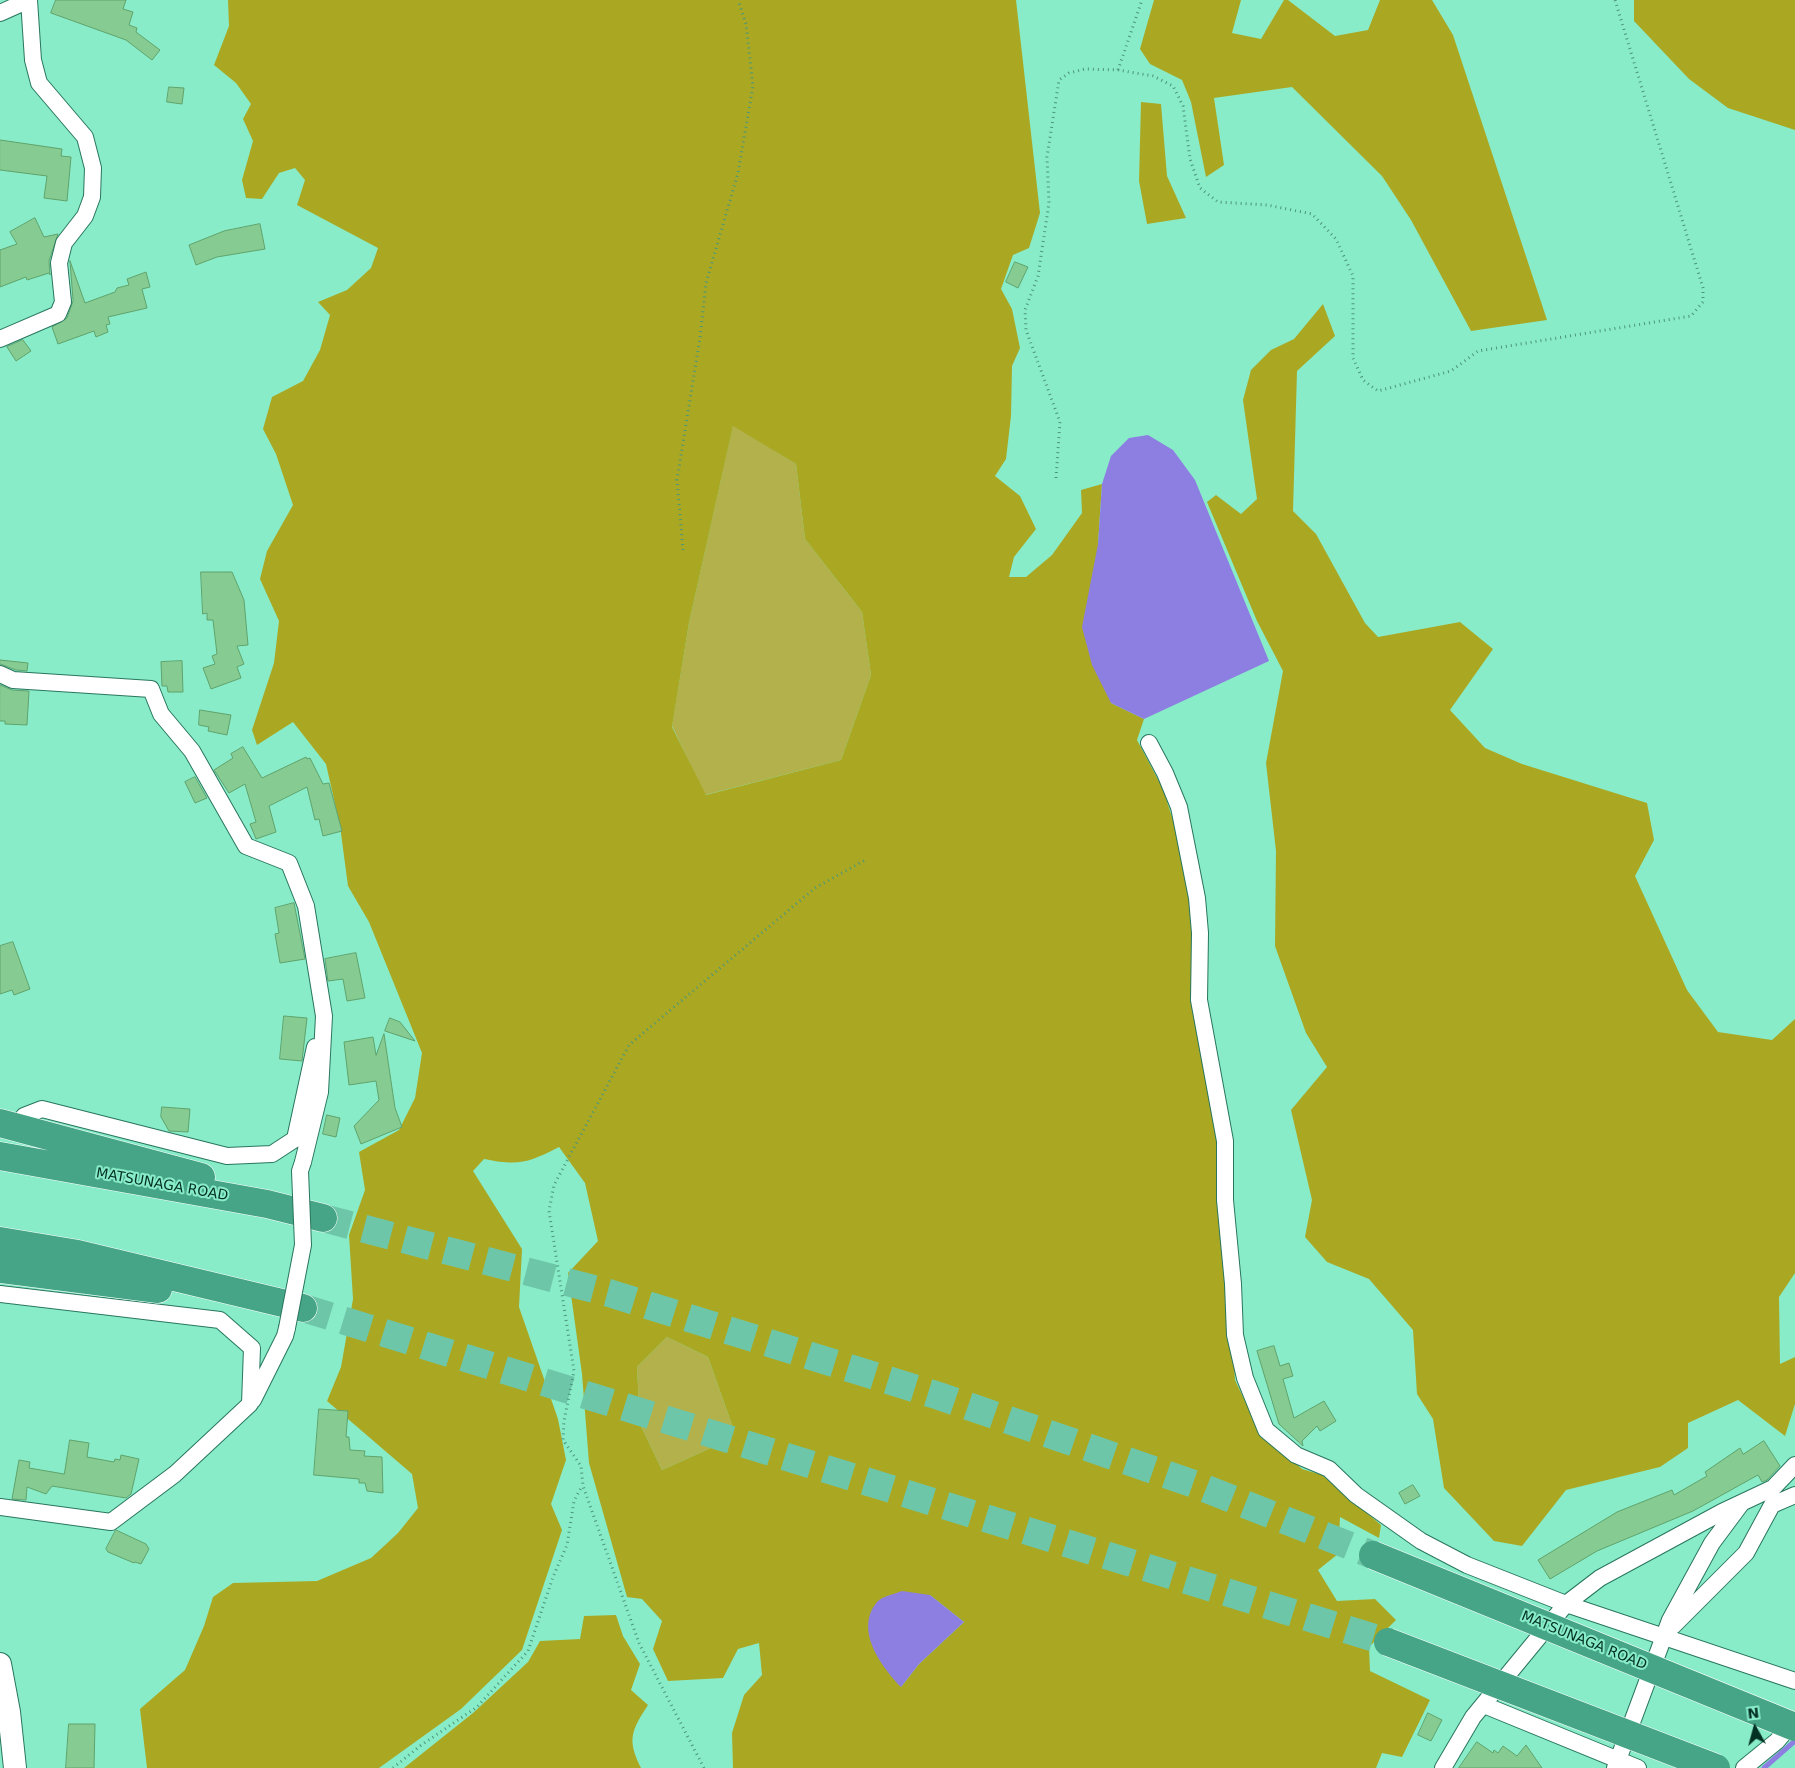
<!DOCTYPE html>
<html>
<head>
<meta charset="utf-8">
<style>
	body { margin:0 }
	#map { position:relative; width:1795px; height:1768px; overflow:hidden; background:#89ecc9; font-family:"DejaVu Sans",sans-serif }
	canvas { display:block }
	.north { position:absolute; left:1730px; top:1703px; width:50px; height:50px; -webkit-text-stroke:4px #89ecc9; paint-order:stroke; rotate:353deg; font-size:14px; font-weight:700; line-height:20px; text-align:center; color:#023023 }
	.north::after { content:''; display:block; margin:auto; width:18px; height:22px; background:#023023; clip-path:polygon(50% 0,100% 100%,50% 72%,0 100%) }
</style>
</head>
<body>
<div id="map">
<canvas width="1795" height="1768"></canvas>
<div class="north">N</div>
</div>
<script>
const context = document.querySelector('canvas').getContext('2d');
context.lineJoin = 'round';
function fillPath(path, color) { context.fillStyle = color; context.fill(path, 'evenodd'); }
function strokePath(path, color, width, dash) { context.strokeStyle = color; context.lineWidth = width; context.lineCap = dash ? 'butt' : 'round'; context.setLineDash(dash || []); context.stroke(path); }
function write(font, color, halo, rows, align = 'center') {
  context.font = font + ' "DejaVu Sans",sans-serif'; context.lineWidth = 4; context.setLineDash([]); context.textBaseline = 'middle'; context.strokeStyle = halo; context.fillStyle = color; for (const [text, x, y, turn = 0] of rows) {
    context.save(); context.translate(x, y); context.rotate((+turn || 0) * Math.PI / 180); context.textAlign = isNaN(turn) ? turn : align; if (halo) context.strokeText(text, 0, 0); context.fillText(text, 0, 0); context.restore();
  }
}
const green = new Path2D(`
	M733 425 796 464 805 539 862 612 871 675 841 760 705 795 672 726 689 623Z
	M667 1337 708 1357 732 1425 713 1447 662 1470 640 1424 637 1367Z`);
const forest = new Path2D(`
	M228 0H1016L1040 213 1029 248 1013 255 1001 289 1012 309 1020 348 1012 366 1011 416 1006 459 995 476 1020 496 1036 529 1014 557 1009 577H1026L1052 555 1082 513 1081 490 1102 484 1098 544 1111 703 1144 719 1137 740 1163 789 1180 842 1192 900 1218 1124 1235 1380 1255 1422 1270 1441 1302 1469 1322 1475 1381 1525 1379 1538 1340 1517 1338 1554 1318 1570 1337 1601 1375 1599 1396 1620 1369 1647 1370 1671 1430 1700 1402 1757 1382 1753 1376 1768H733L732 1733 744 1695 762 1675 759 1643 738 1649 723 1678 668 1681 653 1649 662 1621 642 1599 627 1597 589 1463 582 1374 568 1273 598 1241 585 1183 559 1147C528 1163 519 1166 484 1159L473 1171 522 1249 519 1307 558 1419 566 1460 551 1504 562 1530 522 1650 461 1709 379 1768H147L140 1709 185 1670 204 1626 213 1597 233 1583 317 1581 371 1558 398 1533 418 1508 412 1474 327 1401 341 1367 353 1299 349 1235 365 1190 359 1152 399 1130 415 1098 422 1053 369 922 348 886 340 826 326 764 293 722 257 745 252 730 274 663 279 621 260 579 267 551 293 505 276 454 263 429 272 397 303 381 320 350 330 315 318 302 347 290 371 268 378 248 297 205 305 180 295 168 279 173 262 199 246 198 242 180 253 141 243 119 251 104 236 83 214 65 229 26ZM733 426 796 464 805 539 862 612 871 675 841 760 706 795 672 727 689 623ZM667 1337 708 1357 732 1425 713 1447 662 1470 640 1424 637 1367ZM930 1595 964 1622 919 1664 901 1687Z
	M1154 0H1241L1232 33 1261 39 1284 0H1288L1335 36 1368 30 1380 0H1432L1453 35 1547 320 1471 331 1411 220 1382 176 1292 87 1214 98 1224 165 1206 177 1191 102 1182 80 1150 64 1140 49Z
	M1634 0H1795V130L1728 108 1689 79 1634 21Z
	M1141 102 1161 104 1167 176 1186 218 1147 224 1139 181Z
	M1323 304 1335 336 1297 371 1293 511 1316 534 1365 623 1378 637 1460 622 1493 649 1450 710 1485 748 1522 764 1647 803 1654 840 1635 876 1687 990 1718 1032 1772 1040 1795 1019V1273L1779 1297 1780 1364 1795 1357V1404L1785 1436 1738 1400 1688 1423V1448L1660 1467 1566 1490 1522 1546 1494 1541 1444 1488 1433 1419 1417 1394 1413 1330 1369 1279 1327 1262 1305 1237 1312 1200 1291 1110 1327 1067 1306 1033 1275 946 1276 851 1266 763 1283 671 1257 621 1207 502 1216 495 1241 514 1257 499 1243 400 1251 370 1271 350 1294 339Z
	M616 1615 623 1636 640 1664 631 1690 648 1705C631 1731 627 1740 641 1768H404L473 1713 528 1662 540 1641 580 1639 584 1616Z`);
const water = new Path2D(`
	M1148 435 1173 450 1195 480 1269 661 1144 719 1111 703 1092 665 1082 627 1098 544 1102 484 1111 456 1129 438Z
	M902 1591 930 1595 964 1622 919 1664 901 1687C881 1666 854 1630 877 1602 882 1596 895 1594 902 1591Z`);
const stream = new Path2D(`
	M1764 1768 1795 1741`);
const building = new Path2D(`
	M56 0H126L123 9 133 12 129 25 137 28 136 32 160 50 152 60 126 40 51 13Z
	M169 87 184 88 182 104 167 102Z
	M0 140 62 149 61 156 71 157 67 201 44 198 47 176 0 170Z
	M35 218 44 237 58 234 49 261 50 275 49 273 27 280 26 277 0 287V250L17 244 10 232Z
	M260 224 265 249 217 257 196 265 189 245 224 231Z
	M70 261 85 303 115 292 117 288 129 285 127 279 146 272 150 287 142 289 147 308 108 317 110 324 106 325 108 332 96 337 94 331 58 344 52 327 67 318 73 301Z
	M1015 262 1028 267 1018 288 1006 282Z
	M23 340 31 351 16 361 7 347Z
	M201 572H232L244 600 248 645 237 646 244 664 237 667 241 678 211 689 203 668 215 664 212 656 217 654 213 620H207V613L203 614Z
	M0 660 28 663 27 671 16 670 0 664Z
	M182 661 183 692H168L167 686H162L161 662Z
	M0 685 12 690 29 691 27 725 5 724V721H0Z
	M200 710 231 715 227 735 208 731 209 727 199 725Z
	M243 747 262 778 306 757 307 759 310 758 323 784 329 783 342 831 323 836 319 819 315 820 307 787 269 806 276 832 256 839 250 824 256 822 245 784 229 793 214 770 233 758 231 754Z
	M195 777 207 798 195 803 185 782Z
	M294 903 305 959 280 963 275 934 279 933 275 908Z
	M13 942 30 989 14 995 12 990 0 994V946Z
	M356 953 365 998 347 1001 343 979 328 981 325 959Z
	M284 1016 307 1018 302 1061 280 1059Z
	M390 1018 400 1022 415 1041 385 1031Z
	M384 1034 395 1108 402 1127 361 1144 354 1126 379 1100 376 1081 349 1085 344 1042 373 1037 376 1055Z
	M162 1107 190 1109 188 1132 169 1131 161 1117Z
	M327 1115 340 1118 336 1137 323 1134Z
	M1274 1346 1280 1366 1289 1363 1293 1376 1283 1379 1294 1418 1324 1401 1336 1421 1320 1431 1317 1426 1302 1441 1303 1446 1279 1424 1257 1351Z
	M319 1409 348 1411 346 1437H349L350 1450 365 1451 364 1456 382 1457 383 1493 367 1491 365 1483H359V1479L314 1475Z
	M70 1440 89 1443 87 1457 114 1462 115 1459 120 1460 121 1455 139 1459 131 1494 126 1498 52 1486 46 1494 27 1487 26 1500 12 1499 19 1460 30 1462 29 1468 64 1474Z
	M1764 1441 1780 1466 1767 1480 1762 1482 1758 1475 1693 1511 1597 1551 1550 1579 1538 1560 1617 1512 1672 1490 1674 1495 1707 1476 1705 1472 1740 1448 1743 1454Z
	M1413 1485 1420 1496 1405 1504 1399 1493Z
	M116 1530 146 1544 149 1549 141 1564 135 1562 134 1563 108 1552 106 1549Z
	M1428 1713 1442 1720 1431 1741 1418 1735Z
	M69 1724H95L94 1768H66Z
	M1477 1742 1493 1753 1494 1750 1498 1753 1503 1746 1517 1756 1526 1745 1542 1768H1459Z`);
const highwayTunnel = new Path2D(`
	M323 1218 609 1293 939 1396 1194 1484 1373 1555
	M303 1308 1388 1642`);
const path = new Path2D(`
	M1118 70 1142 0
	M1056 478 1060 422 1026 330 1025 310 1038 276 1049 203 1047 157 1059 80 1069 73 1085 69 1118 70 1153 76 1173 86 1183 106 1190 159 1200 188 1218 202 1267 205 1312 214 1336 239 1353 276V358L1363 380 1378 391 1451 371 1478 351 1691 316 1703 302V288L1615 0
	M683 550 677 480 700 338 706 283 738 173 753 86 746 24 738 0
	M393 1768 420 1746 477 1707 528 1651 553 1577 567 1545 574 1501 582 1486
	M704 1768 639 1643 583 1486 581 1466 563 1440 564 1421 574 1371 549 1211 554 1185 629 1045 815 888 867 859`);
const street = new Path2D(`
	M0 13 29 0
	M0 339 58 314 63 302 59 263 64 243 85 216 92 197 93 168 85 137 39 83 33 60 29 0
	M0 674 13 680 151 689 161 714 192 751 246 846 289 863 306 906 324 1016 320 1092 303 1162
	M1149 743 1165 773 1179 807 1197 898 1200 933 1199 1000 1225 1141V1200L1233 1284 1235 1335 1245 1378 1266 1430 1296 1455 1329 1469 1356 1495 1421 1541 1467 1565 1566 1604 1795 1681
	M16 1128 24 1116 42 1109 227 1156 272 1154 295 1139 315 1047
	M0 1294 220 1320 252 1348 250 1404 175 1474 111 1522 0 1507
	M253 1400 285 1336 287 1328
	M1673 1626 1746 1553 1772 1505 1795 1495
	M1484 1705 1638 1768
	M1443 1768 1473 1717 1566 1604 1600 1578 1722 1512 1773 1488 1795 1465
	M1615 1768 1670 1620 1712 1543 1741 1504
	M1744 1768 1777 1741 1795 1720`);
const secondary = new Path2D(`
	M0 1664 9 1712 15 1768`);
const highway = new Path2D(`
	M0 1123 201 1177
	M0 1156 267 1204 323 1218
	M0 1241 78 1254 303 1308
	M0 1269 158 1289`);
const streetBridge = new Path2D(`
	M287 1328 303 1245 300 1171 303 1162`);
const highwayBridge = new Path2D(`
	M1373 1555 1795 1727
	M1388 1642 1716 1768`);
const streetNames = [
	["MATSUNAGA ROAD",162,1185,10],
	["MATSUNAGA ROAD",1584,1641,22]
];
fillPath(green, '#b2b14c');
fillPath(forest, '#aaa823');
fillPath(water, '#8d7ee1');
strokePath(stream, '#8d7ee1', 5);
fillPath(building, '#86cb92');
strokePath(building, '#5fa36b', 1);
strokePath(highwayTunnel, '#6ec6a8', 28, [28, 14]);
strokePath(street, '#28765e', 18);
strokePath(secondary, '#28765e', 24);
strokePath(highway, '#fff', 29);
strokePath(path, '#4b957c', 3, [1, 4]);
strokePath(street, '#fff', 16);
strokePath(secondary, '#fff', 22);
strokePath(highway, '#46a586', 28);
strokePath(streetBridge, '#28765e', 18, []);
strokePath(highwayBridge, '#fff', 29, []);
strokePath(streetBridge, '#fff', 16);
strokePath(highwayBridge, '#46a586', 28);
write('14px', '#023023', '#89ecc9', streetNames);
</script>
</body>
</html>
